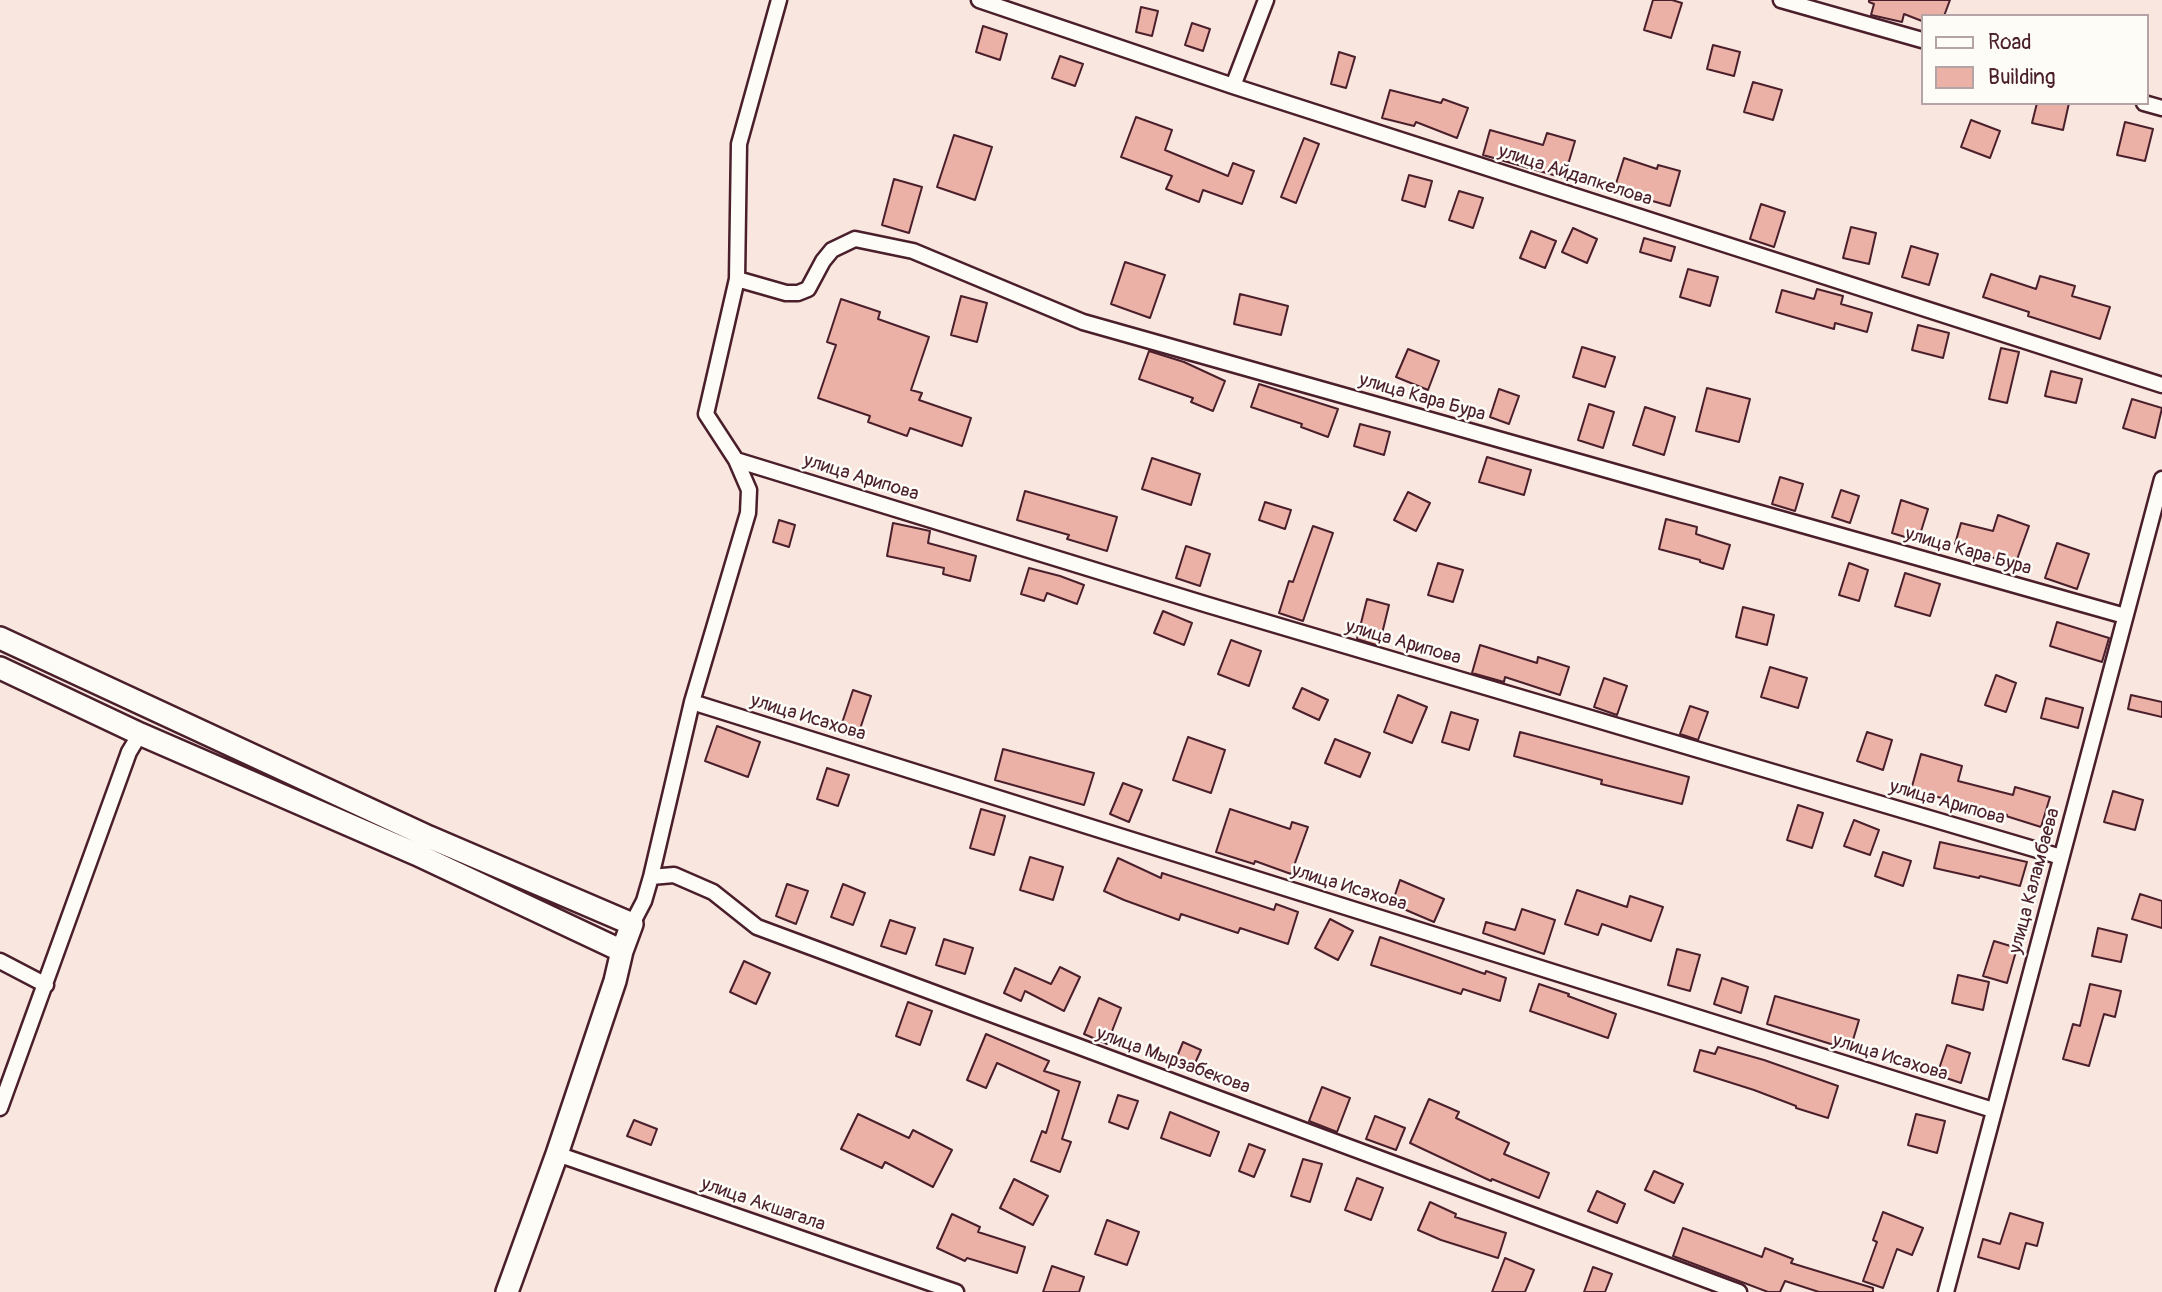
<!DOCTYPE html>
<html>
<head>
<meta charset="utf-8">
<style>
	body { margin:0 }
	#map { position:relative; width:2162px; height:1292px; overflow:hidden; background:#f8e6df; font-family:Pangolin,sans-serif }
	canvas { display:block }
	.legend { position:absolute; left:1921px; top:14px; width:228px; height:91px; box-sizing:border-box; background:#fdfcf7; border:2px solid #b5a4a5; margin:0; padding:9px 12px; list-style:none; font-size:21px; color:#4a1f2b }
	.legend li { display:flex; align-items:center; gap:14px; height:35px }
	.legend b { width:35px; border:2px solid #b5a4a5 }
</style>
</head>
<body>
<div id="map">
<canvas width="2162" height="1292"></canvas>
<ul class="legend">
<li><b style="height:9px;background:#fdfcf7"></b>Road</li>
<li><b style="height:19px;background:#ebb1a6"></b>Building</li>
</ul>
</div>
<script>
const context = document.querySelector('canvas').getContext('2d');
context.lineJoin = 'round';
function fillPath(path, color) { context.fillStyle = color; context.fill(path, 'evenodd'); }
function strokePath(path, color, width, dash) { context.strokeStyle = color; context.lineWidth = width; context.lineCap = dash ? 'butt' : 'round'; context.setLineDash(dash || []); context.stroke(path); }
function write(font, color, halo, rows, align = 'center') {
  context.font = font + ' Pangolin,sans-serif'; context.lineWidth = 5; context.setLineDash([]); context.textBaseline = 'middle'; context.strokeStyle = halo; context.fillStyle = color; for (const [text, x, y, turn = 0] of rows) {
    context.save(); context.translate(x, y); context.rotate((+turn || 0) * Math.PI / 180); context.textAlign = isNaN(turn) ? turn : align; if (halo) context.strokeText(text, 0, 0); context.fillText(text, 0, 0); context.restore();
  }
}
const building = new Path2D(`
	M1653 0H1672L1682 3 1671 38 1644 30Z
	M1869 0H1950L1944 16H1922V21L1904 14 1902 22 1871 15 1874 4 1869 2Z
	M1141 7 1158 11 1152 36 1136 32Z
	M1192 23 1210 29 1203 51 1185 45Z
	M983 26 1007 34 1000 60 976 52Z
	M1713 45 1740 52 1734 76 1707 69Z
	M1339 52 1355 57 1346 88 1331 84Z
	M1060 56 1083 64 1075 86 1052 78Z
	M1753 82 1782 90 1773 120 1744 112Z
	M1390 90 1441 103 1443 99 1468 108 1457 138 1416 122 1414 126 1382 118Z
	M2037 103H2069L2063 130 2032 123Z
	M1136 117 1172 130 1165 150 1228 176 1233 163 1254 171 1242 204 1203 190 1199 202 1166 189 1172 176 1121 157Z
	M1971 120 2000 131 1990 158 1961 147Z
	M2125 122 2153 129 2145 161 2117 155Z
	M1490 130 1543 145 1547 133 1575 141 1564 178 1483 155Z
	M954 135 992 147 975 200 937 187Z
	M1304 138 1319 144 1296 203 1281 197Z
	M1624 158 1657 169 1658 165 1680 171 1670 206 1614 190Z
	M1409 175 1432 181 1425 207 1402 200Z
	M894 179 922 187 909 233 882 225Z
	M1459 191 1483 198 1473 228 1449 220Z
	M1761 204 1785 212 1774 247 1750 239Z
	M1851 227 1876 233 1869 264 1843 258Z
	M1573 228 1597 239 1587 263 1562 252Z
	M1531 231 1556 241 1545 268 1520 258Z
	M1644 238 1675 247 1671 261 1640 252Z
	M1911 246 1938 254 1929 285 1902 277Z
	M1125 262 1165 275 1150 318 1111 304Z
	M1688 269 1718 277 1710 306 1680 297Z
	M1991 274 2036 289 2040 276 2075 286 2072 296 2110 307 2100 339 2028 316 2029 312 1983 297Z
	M1817 289 1843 296 1841 304 1872 313 1867 332 1835 323 1834 329 1776 312 1782 290 1814 299Z
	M1240 294 1288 306 1281 335 1234 324Z
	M961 296 987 303 977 342 951 335Z
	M841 299 880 312 878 319 929 337 911 390 922 393 919 400 971 418 962 446 910 428 907 436 868 422 870 416 818 398 836 345 827 342Z
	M1918 325 1949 333 1943 358 1912 350Z
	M1582 347 1615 357 1605 387 1573 377Z
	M2001 348 2019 352 2007 403 1989 399Z
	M1408 349 1439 361 1428 390 1396 377Z
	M1149 351 1184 362 1225 381 1213 411 1191 402 1193 398 1139 379Z
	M2051 371 2082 379 2076 403 2045 396Z
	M1259 384 1338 409 1328 437 1301 427 1302 424 1251 407Z
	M1707 388 1750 399 1739 442 1696 431Z
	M1499 389 1519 396 1509 424 1490 417Z
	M2132 399 2162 408 2155 438 2123 428Z
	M1589 404 1614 412 1603 448 1578 440Z
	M1645 407 1675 417 1664 455 1633 445Z
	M1360 424 1390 432 1384 455 1354 446Z
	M1487 457 1531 470 1524 495 1479 482Z
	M1152 458 1200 474 1191 505 1142 489Z
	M1780 477 1803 484 1795 511 1772 504Z
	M1841 490 1859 496 1850 523 1832 517Z
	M1025 491 1117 517 1107 551 1067 539 1069 535 1017 520Z
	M1408 492 1430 503 1416 531 1394 520Z
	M1901 500 1928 509 1918 541 1892 533Z
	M1265 502 1291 510 1285 529 1259 520Z
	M1998 515 2029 526 2015 565 1985 555V553L1955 544 1961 523 1993 531Z
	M1666 519 1697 527 1696 534 1730 545 1723 569 1700 562V560L1659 549Z
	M779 520 795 525 789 547 773 542Z
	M893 523 930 531 928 543 976 556 970 581 943 574 944 568 887 556Z
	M1313 526 1333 533 1303 621 1279 613 1289 581 1293 582Z
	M2057 543 2089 554 2077 589 2045 578Z
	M1186 546 1210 554 1200 586 1176 578Z
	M1438 563 1463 570 1453 602 1428 595Z
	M1849 563 1868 570 1859 601 1839 595Z
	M1029 568 1060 576 1084 585 1077 604 1047 593 1044 601 1021 594Z
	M1905 573 1940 584 1930 616 1895 606Z
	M1367 599 1389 605 1379 646 1357 639Z
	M1743 607 1774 615 1767 645 1736 637Z
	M1163 611 1192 623 1184 645 1154 633Z
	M2057 622 2109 638 2102 662 2050 646Z
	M1231 640 1261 651 1249 686 1218 674Z
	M1480 645 1537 663 1538 657 1569 667 1560 695 1505 677 1504 682 1472 673Z
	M1770 667 1807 678 1798 708 1761 697Z
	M1996 675 2016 683 2006 712 1985 705Z
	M1604 678 1627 686 1617 715 1594 707Z
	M1302 688 1328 700 1319 720 1293 708Z
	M853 690 871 696 857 738 839 732Z
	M1398 695 1427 707 1412 743 1384 732Z
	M2131 695 2162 702V717L2128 709Z
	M2046 698 2083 708 2078 728 2041 718Z
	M1690 706 1708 712 1698 740 1680 734Z
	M1451 712 1478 720 1469 750 1442 742Z
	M717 726 760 742 748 777 705 761Z
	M1520 732 1689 777 1682 804 1601 784 1602 780 1514 756Z
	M1867 732 1892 740 1883 770 1857 761Z
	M1188 737 1225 750 1211 793 1173 780Z
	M1335 739 1370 753 1360 777 1325 763Z
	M1003 749 1094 773 1084 805 995 780Z
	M1921 754 1962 766 1958 781 2013 795 2015 787 2050 797 2041 827 2006 816 2007 815 1911 790Z
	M827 768 849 775 838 806 817 799Z
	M1123 783 1142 790 1129 822 1110 814Z
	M2113 791 2143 800 2135 830 2104 822Z
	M1798 805 1823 813 1812 848 1787 840Z
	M981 809 1005 816 994 855 970 848Z
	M1230 809 1290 829 1292 822 1308 827 1291 874 1255 861 1254 864 1216 852Z
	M1854 820 1879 830 1870 855 1844 846Z
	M1940 842 2027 862 2020 886 1980 876 1979 878 1934 868Z
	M1883 852 1911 861 1903 886 1875 876Z
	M1030 857 1063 867 1053 900 1020 890Z
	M1118 858 1161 878 1162 873 1274 910 1276 904 1298 912 1288 944 1240 928 1238 933 1181 914 1179 920 1124 900 1104 891Z
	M1400 880 1444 899 1434 922 1392 904Z
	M787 884 808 891 796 924 776 916Z
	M843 884 865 893 853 925 831 917Z
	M1577 890 1627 907 1630 896 1663 907 1651 941 1602 924 1598 935 1565 924Z
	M2140 894 2162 901V928L2132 919Z
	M1522 909 1555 920 1544 954 1483 933 1486 922 1515 930Z
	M1330 919 1353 931 1338 960 1315 948Z
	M890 920 915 928 906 954 881 946Z
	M2098 928 2127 935 2121 962 2092 956Z
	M1380 937 1485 974 1486 971 1506 978 1500 1001 1463 989 1461 994 1371 965Z
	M944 939 973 948 965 974 936 965Z
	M1994 941 2017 948 2007 983 1983 976Z
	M1677 949 1700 955 1690 991 1668 985Z
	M744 961 770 973 756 1004 730 992Z
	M1060 967 1080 977 1064 1011 1025 991 1021 1001 1004 993 1015 968 1051 984Z
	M1958 975 1989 982 1983 1010 1952 1003Z
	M1722 978 1748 987 1741 1013 1714 1004Z
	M1539 984 1569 994 1568 996 1616 1014 1608 1038 1530 1011Z
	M2090 984 2121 991 2115 1017 2104 1014 2089 1066 2063 1059 2073 1024 2080 1026Z
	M1775 996 1859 1020 1850 1050 1767 1024Z
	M1099 998 1121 1008 1107 1044 1084 1034Z
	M908 1002 932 1011 920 1045 896 1036Z
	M986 1034 1049 1061 1044 1071 1080 1082 1062 1139 1071 1142 1060 1172 1031 1161 1042 1131 1046 1133 1059 1091 997 1063 986 1088 967 1080Z
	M1183 1042 1201 1050 1191 1072 1174 1064Z
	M1947 1045 1970 1053 1961 1083 1937 1075Z
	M1718 1047 1764 1060 1838 1086 1828 1118 1796 1108V1106L1754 1090 1694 1071 1700 1050 1715 1054Z
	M1322 1087 1350 1098 1337 1132 1309 1121Z
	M1118 1095 1138 1101 1128 1129 1109 1122Z
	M1429 1099 1459 1112 1456 1118 1509 1143 1504 1154 1549 1173 1539 1198 1492 1179 1491 1181 1410 1143Z
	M1170 1112 1219 1132 1210 1156 1161 1138Z
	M858 1114 909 1138 913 1130 952 1150 933 1187 885 1162 882 1168 841 1149Z
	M1916 1114 1945 1121 1937 1153 1908 1145Z
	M1375 1116 1405 1128 1396 1150 1366 1139Z
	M634 1120 657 1129 651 1145 627 1136Z
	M1249 1144 1265 1150 1254 1177 1239 1171Z
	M1303 1159 1322 1164 1310 1202 1291 1196Z
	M1654 1171 1683 1184 1674 1203 1645 1190Z
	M1357 1178 1383 1188 1371 1220 1345 1210Z
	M1014 1179 1048 1196 1033 1225 1000 1208Z
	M1597 1191 1625 1204 1617 1223 1588 1211Z
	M1430 1202 1456 1214 1455 1217 1506 1233 1498 1258 1441 1240 1418 1230Z
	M1883 1212 1923 1228 1912 1255 1897 1249 1883 1288 1863 1281 1877 1242 1873 1240Z
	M2010 1213 2043 1223 2037 1246 2026 1243 2019 1269 1978 1257 1983 1239 2000 1244Z
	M952 1214 980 1227 978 1232 1025 1247 1017 1273 967 1258 965 1261 937 1248Z
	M1107 1220 1139 1232 1127 1265 1095 1254Z
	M1683 1228 1762 1257 1765 1248 1793 1259 1791 1263 1873 1288V1292H1819L1785 1281 1780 1292H1768L1673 1256Z
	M1505 1258 1534 1270 1525 1292H1492Z
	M1052 1266 1084 1277 1079 1292H1043Z
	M1593 1267 1612 1274 1605 1292H1584Z`);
const minor = new Path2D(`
	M979 0 1233 86 2162 385
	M1781 0 1922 40
	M1233 86 1266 0
	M2144 103 2162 108
	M737 279 786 293H798L808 289 823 261 832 250 855 239 913 251 1083 322 2125 616
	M736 460 1208 605 2061 857
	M692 702 1993 1110
	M651 877 692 702 748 513 749 490 736 460 706 414 737 279 739 144 779 0
	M632 924 644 901 651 877 674 875 713 892 757 927 1739 1292
	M0 961 46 985
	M0 1108 129 752 140 734
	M557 1154 956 1292
	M1946 1292 2162 479`);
const secondary = new Path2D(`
	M0 638 429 837 632 924 622 951 615 981 557 1154 507 1292
	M0 668 140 734 416 854 622 951`);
const streetNames = [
	["улица Айдапкелова",1575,176,18],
	["улица Кара Бура",1422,398,16],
	["улица Арипова",861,478,17],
	["улица Кара Бура",1968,552,16],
	["улица Арипова",1403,643,16],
	["улица Исахова",808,718,17],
	["улица Арипова",1947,803,16],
	["улица Каламбаева",2035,881,-75],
	["улица Исахова",1349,888,17],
	["улица Исахова",1890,1058,17],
	["улица Мырзабекова",1173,1061,20],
	["улица Акшагала",763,1205,19]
];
fillPath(building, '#ebb1a6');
strokePath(building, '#4a1f2b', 2);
strokePath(minor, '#4a1f2b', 19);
strokePath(secondary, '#4a1f2b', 26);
strokePath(minor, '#fdfcf7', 14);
strokePath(secondary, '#fdfcf7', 21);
write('19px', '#4a1f2b', '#fdfcf7', streetNames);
</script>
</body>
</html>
